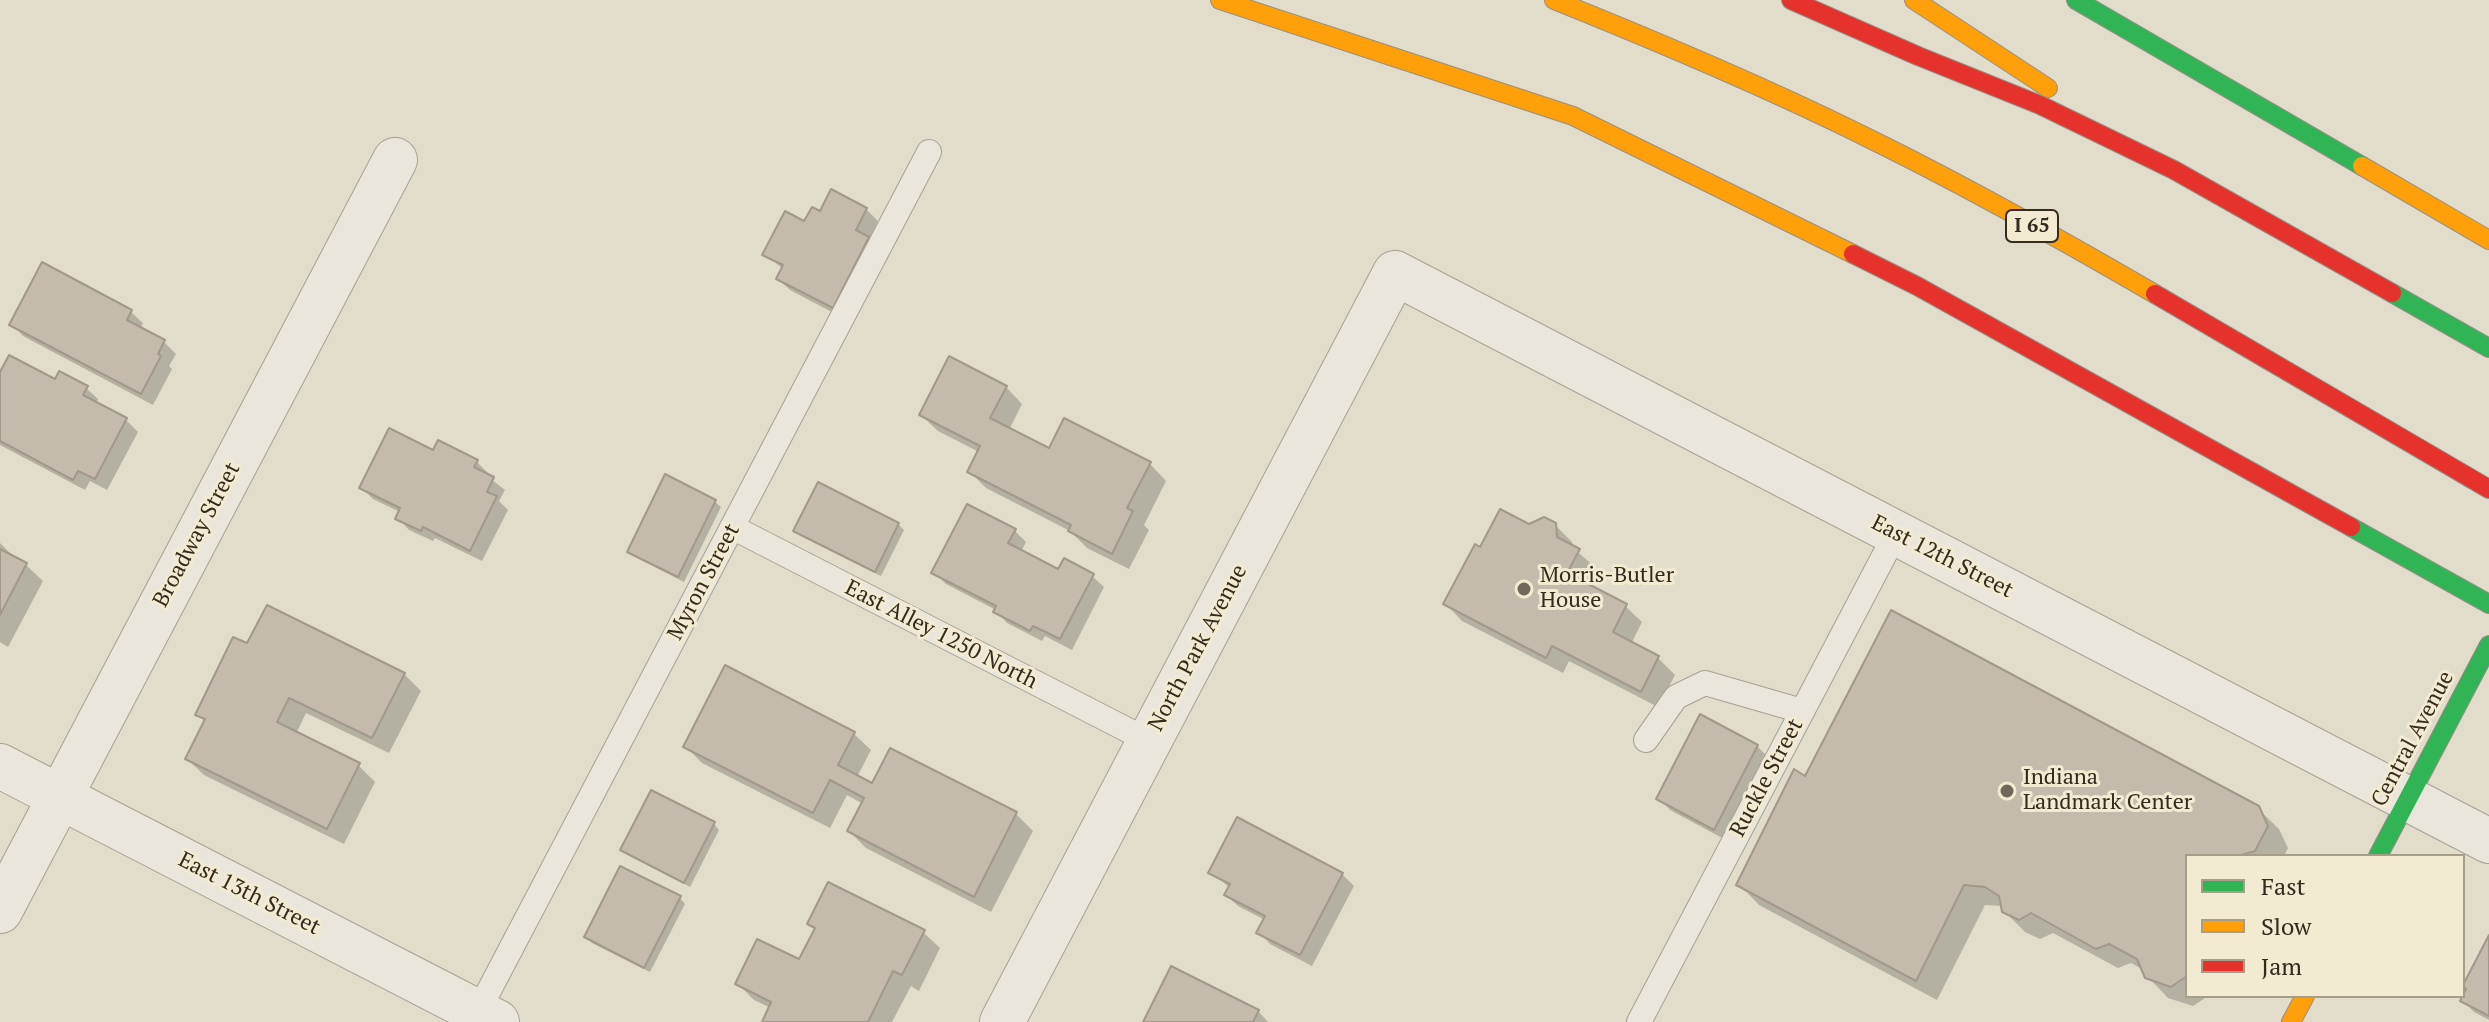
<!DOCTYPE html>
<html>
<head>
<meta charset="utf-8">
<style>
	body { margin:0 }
	#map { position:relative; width:2489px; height:1022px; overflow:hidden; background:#e2dccb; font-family:"PT Serif",serif }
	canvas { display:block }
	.legend { position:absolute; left:2185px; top:854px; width:280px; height:144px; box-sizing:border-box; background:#f3ebd1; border:2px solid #a79e89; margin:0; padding:10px 14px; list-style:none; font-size:24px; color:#342a1e }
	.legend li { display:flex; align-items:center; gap:16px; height:40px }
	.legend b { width:40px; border:2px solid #a79e89 }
</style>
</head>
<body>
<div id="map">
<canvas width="2489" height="1022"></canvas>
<ul class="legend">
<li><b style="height:10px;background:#30b455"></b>Fast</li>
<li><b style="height:10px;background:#ff9f0a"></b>Slow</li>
<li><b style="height:10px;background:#e5322d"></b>Jam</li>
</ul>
</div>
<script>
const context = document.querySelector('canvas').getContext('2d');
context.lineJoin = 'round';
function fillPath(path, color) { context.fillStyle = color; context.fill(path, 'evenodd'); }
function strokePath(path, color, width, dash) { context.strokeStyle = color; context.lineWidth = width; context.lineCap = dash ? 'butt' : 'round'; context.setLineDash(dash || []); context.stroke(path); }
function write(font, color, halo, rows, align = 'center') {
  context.font = font + ' "PT Serif",serif'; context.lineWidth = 6; context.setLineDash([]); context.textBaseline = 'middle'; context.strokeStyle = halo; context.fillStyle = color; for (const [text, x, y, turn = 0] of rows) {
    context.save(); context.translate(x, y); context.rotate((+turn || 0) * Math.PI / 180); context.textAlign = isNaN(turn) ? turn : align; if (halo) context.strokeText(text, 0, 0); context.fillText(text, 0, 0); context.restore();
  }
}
const shadow = new Path2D(`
	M866 209 878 221 869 240 880 250 845 319 790 290 778 279 783 269 765 254 821 214Z
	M43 265 131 312 143 323 140 329 164 342 176 354 169 366 172 369 153 405 23 336 12 324Z
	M0 376 86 388 98 399 96 404 126 420 138 432 107 490 90 481 85 490 0 445Z
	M1006 387 1022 404 1009 430 1050 451 1150 464 1166 481 1144 525 1149 530 1129 569 1087 548 1070 531 986 488 969 471 979 452 938 431 921 415Z
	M433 452 476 461 488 473 487 476 505 490 499 501 508 510 482 561 435 538 433 541 409 530 398 518 400 512 373 499 361 487Z
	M715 502 721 507 684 582 635 557 629 552Z
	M898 524 904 530 881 576 801 536 795 531Z
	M1555 525 1572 542 1573 548 1595 567 1586 585 1625 606 1642 622 1631 644 1658 658 1675 675 1658 707 1569 661 1563 673 1462 621 1446 604 1481 549 1529 526Z
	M1015 531 1026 542 1021 552 1058 572 1092 576 1104 587 1072 650 1045 636 1042 641 1007 623 996 610 946 584 934 572Z
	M0 543 12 555 10 557 26 565 43 581 8 647 0 642Z
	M248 646 404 674 421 691 389 753 306 713 296 734 358 765 375 782 344 844 204 775 187 759 205 722 198 714Z
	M726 667 854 734 871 750 857 777 873 785 1016 814 1033 831 991 912 866 848 849 831 863 804 847 795 830 828 702 763 685 746Z
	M1757 746 1769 758 1726 840 1670 810 1659 798Z
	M1806 779 2257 808 2279 829 2288 848 2284 856H2187V996H2208L2193 1006 2168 998 2147 976 2144 970 2131 963 2118 968 2053 933 2040 939 2025 932 2004 911 2003 906 1985 905 1937 1000 1759 905 1739 884Z
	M714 824 719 830 690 887 628 855 623 850Z
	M1211 872 1342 874 1354 886 1312 966 1270 944 1259 932 1265 920 1238 906 1226 895 1230 888Z
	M680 898 685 904 650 972 592 943 587 937Z
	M809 923 923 932 940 948 919 991 911 986 892 1022H764L771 1008 754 1000 737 983 800 962 816 931Z
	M2489 939V1020L2474 1012 2463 1001Z
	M1258 1011 1268 1022H1145Z`);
const building = new Path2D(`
	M831 189 867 208 856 230 869 237 833 308 776 279 783 265 762 255 785 211 804 221 812 207 820 211Z
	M42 262 132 310 127 320 165 340 158 354 161 356 141 394 9 325Z
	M9 355 55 379 59 371 88 386 83 395 127 418 95 479 78 471 73 480 0 441V372Z
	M949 356 1007 386 990 418 1049 448 1064 418 1151 462 1127 508 1133 511 1112 554 1068 531 1071 525 967 472 980 446 919 415Z
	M389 428 433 450 438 440 478 460 474 467 494 477 487 492 497 496 470 551 423 527 421 531 395 519 400 508 359 488Z
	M665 474 716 500 678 577 627 552Z
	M818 482 899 523 875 572 793 531Z
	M967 504 1016 529 1008 543 1058 569 1064 558 1094 574 1060 639 1033 626 1030 631 993 612 996 606 931 573Z
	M1500 509 1529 524 1544 517 1556 523 1557 537 1580 549 1567 573 1627 604 1613 632 1659 656 1641 692 1552 646 1546 658 1443 604 1475 544 1480 547Z
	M0 549 27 563 0 615Z
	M267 605 405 673 372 738 289 698 277 722 360 763 327 829 185 759 205 719 195 715 233 637 247 643Z
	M1891 610 2259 806 2268 826 2255 851 2238 856H2187V976L2171 987 2145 978 2137 959 2109 944 2096 949 2031 913 2019 920 2002 912 1999 896 1985 887 1964 885 1916 981 1736 885 1794 769 1805 776Z
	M725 665 855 732 838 765 872 783 890 748 1017 812 974 897 847 831 864 798 830 780 813 813 683 747Z
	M1700 714 1758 745 1714 830 1656 799Z
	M651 790 715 822 684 883 620 850Z
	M1237 817 1343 873 1300 955 1256 933 1265 916 1224 895 1230 884 1208 873Z
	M620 866 681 896 644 968 584 937Z
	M828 882 925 930 902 975 893 971 868 1022H762L771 1002 735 984 757 939 799 959 815 928 807 924Z
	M2489 935V1016L2460 1001 2466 989 2463 985Z
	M1171 966 1259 1010 1253 1022H1143Z`);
const lane = new Path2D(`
	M732 527 1149 741
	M1646 740 1676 697 1705 683 1802 711
	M473 1021 929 152
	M1639 1022 1896 533`);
const street = new Path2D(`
	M0 766 497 1022
	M0 911 395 160
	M1002 1022 1395 273 2489 841`);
const fast = new Path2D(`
	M2076 0 2362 166
	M2392 293 2489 348
	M2351 527 2489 604
	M2378 856 2489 645`);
const slow = new Path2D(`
	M1220 0 1573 116 1853 254
	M1554 0C1661 43 1768 88 1872 140 1968 187 2062 240 2155 294
	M1914 0 2048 88
	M2362 166 2489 240
	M2291 1022 2305 996`);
const jam = new Path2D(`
	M1791 0 1918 56 2040 105 2174 170 2392 293
	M1853 254 1917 286 2351 527
	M2155 294 2489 489`);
const markers = [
	[1524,589,8,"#71685b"],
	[2007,791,8,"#71685b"]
];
const shields = [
	[2032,226,52]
];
const shieldNames = [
	["I 65",2032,226]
];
const streetNames = [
	["Broadway Street",197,535,-62],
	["East 12th Street",1942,557,27],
	["Myron Street",704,582,-62],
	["East Alley 1250 North",941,635,27],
	["North Park Avenue",1198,648,-62],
	["Central Avenue",2413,739,-62],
	["Ruckle Street",1767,778,-62],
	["East 13th Street",249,894,27]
];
const poiNames = [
	["Morris-Butler",1540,576],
	["House",1540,601],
	["Indiana",2023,778],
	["Landmark Center",2023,803]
];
fillPath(shadow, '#0003');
fillPath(building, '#c5bbac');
strokePath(building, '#a2988b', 2);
strokePath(lane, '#a7a194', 26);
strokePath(street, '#a7a194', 46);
strokePath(fast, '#969085', 20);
strokePath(slow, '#969085', 20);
strokePath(jam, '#969085', 20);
strokePath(lane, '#eae6dc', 24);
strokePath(street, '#eae6dc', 44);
strokePath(fast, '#30b455', 18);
strokePath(slow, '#ff9f0a', 18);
strokePath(jam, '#e5322d', 18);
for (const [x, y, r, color] of markers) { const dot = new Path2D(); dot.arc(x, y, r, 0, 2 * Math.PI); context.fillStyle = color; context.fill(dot); strokePath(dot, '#f3ebd1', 3); }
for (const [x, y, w] of shields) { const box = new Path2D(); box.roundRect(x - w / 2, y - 16, w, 32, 6); context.fillStyle = '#f3ebd1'; context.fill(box); strokePath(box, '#342a1e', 2); }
write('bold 20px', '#342a1e', null, shieldNames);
write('22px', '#342a1e', '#f3ebd1', streetNames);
write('22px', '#342a1e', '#f3ebd1', poiNames, 'left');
</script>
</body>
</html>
